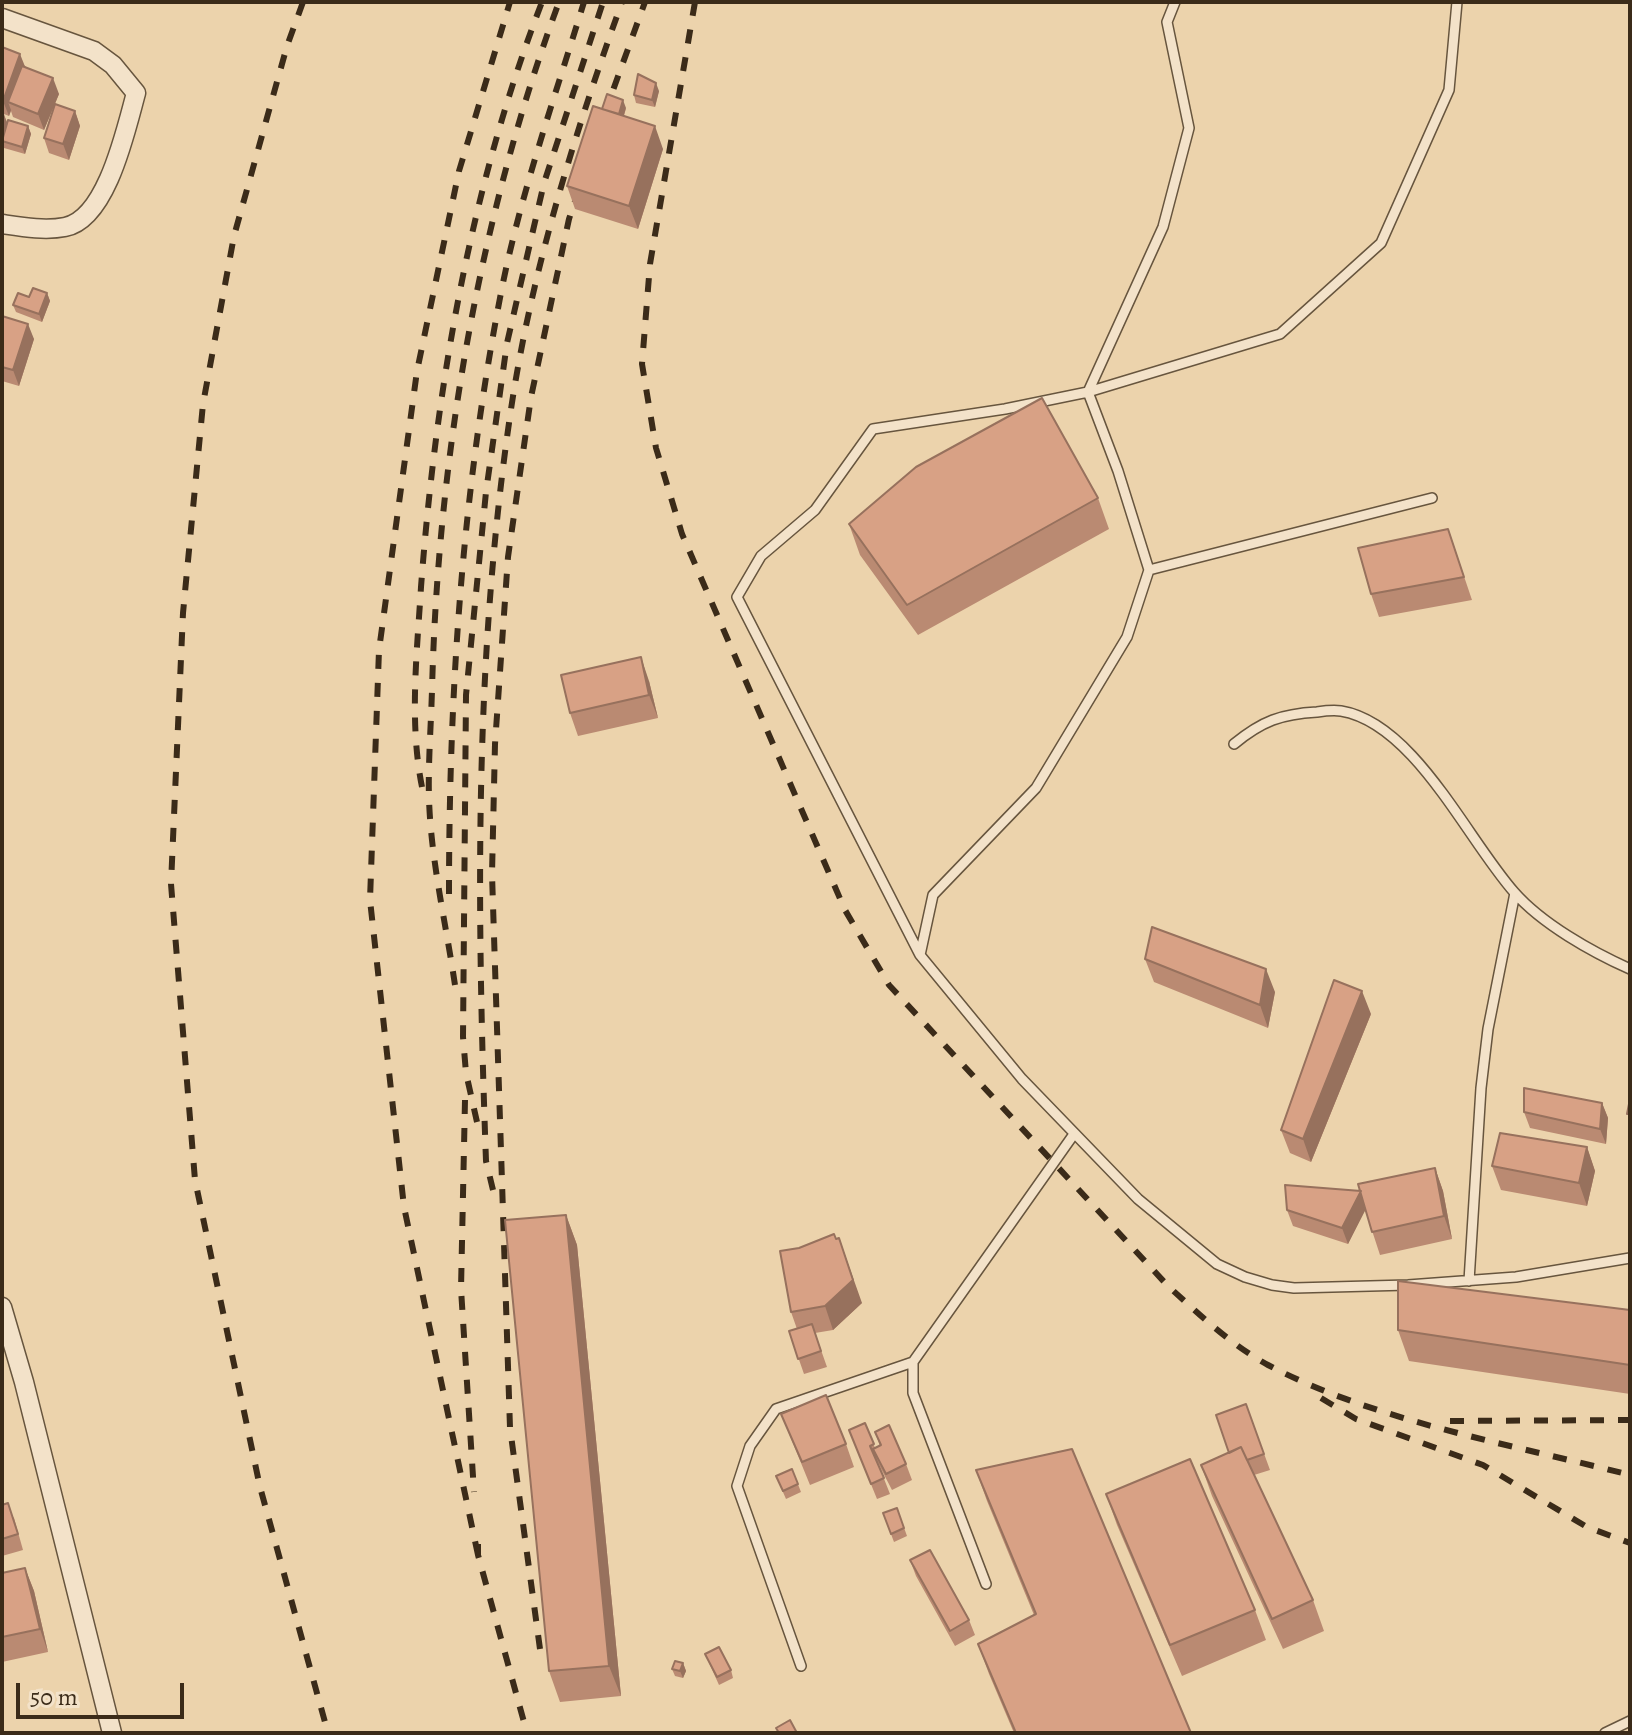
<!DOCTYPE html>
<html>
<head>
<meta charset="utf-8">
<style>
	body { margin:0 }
	#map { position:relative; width:1632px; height:1735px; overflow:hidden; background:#ecd3ac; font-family:Alegreya,serif }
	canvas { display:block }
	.frame { position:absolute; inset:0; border:4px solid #3b2b19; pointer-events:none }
	.scale { position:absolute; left:16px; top:1683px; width:168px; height:36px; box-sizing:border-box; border:4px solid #3b2b19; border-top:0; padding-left:10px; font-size:24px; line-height:28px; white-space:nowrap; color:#3b2b19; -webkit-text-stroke:6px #f3e2c9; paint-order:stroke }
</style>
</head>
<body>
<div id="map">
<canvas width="1632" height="1735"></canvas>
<div class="frame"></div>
<div class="scale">50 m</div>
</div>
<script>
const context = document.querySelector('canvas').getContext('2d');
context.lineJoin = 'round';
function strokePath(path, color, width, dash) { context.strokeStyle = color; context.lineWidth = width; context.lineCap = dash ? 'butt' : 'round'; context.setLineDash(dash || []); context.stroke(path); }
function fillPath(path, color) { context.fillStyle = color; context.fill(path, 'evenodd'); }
const lane = new Path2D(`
	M1175 2 1167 22 1189 128 1163 227 1088 392 1118 471 1149 570 1127 637 1036 788 933 895 920 955 1022 1079 1138 1199 1217 1264 1245 1277 1272 1285 1294 1288 1408 1285 1516 1277 1630 1258
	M1149 570 1432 498
	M1234 744C1262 721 1281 714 1317 712 1324 711 1334 710 1341 711 1414 723 1467 839 1514 892 1542 924 1592 952 1630 969
	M920 955 737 597 761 556 815 510 873 429 1005 409 1088 392 1280 334 1381 243 1449 90 1457 2
	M1469 1281 1481 1088 1488 1029 1515 893
	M986 1584 913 1393V1362L1074 1134
	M801 1666 737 1486 750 1446 776 1409 913 1362
	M1605 1733 1630 1721`);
const street = new Path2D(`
	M2 18 94 51 113 65 136 93C126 129 107 219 65 227 45 231 22 227 2 224
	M2 1307 24 1382 112 1733`);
const rail = new Path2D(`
	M303 2 287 46 234 236 203 404 183 613 171 884 195 1180 260 1487 328 1733
	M695 2 650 264 642 364 656 448 682 534 845 910 889 985 1168 1286C1199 1314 1231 1345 1268 1365 1374 1421 1514 1445 1630 1475
	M604 115 645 2
	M422 787C409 722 417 653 421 587 436 389 470 188 542 2
	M449 894C449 693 462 495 500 298 519 198 554 100 584 2
	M455 985C446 924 431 861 429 799 428 763 431 726 432 690 438 458 478 221 559 2
	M465 1100 461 1289 474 1492
	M477 1122 466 1073 463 1037 466 695 486 492 507 343 544 183 603 2
	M493 1190 486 1161C477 914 474 668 509 423 529 279 573 138 622 2
	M1321 1398 1356 1419 1483 1465 1587 1527 1630 1543
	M1450 1421 1630 1420
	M478 1544V1555L527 1733
	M478 1555 404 1207 370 900 379 650 417 371 459 171 510 2
	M540 1649 510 1428 492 874 495 744 508 557 531 397 569 219 581 183`);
const wall = new Path2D(`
	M2 47 59 94 44 130 13 117 11 111 9 116 4 114 7 123 28 126 31 134 25 154 4 148 2 142Z
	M659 91 655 107 636 103 634 95Z
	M626 108 624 116 663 149 638 229 575 209 567 186Z
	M75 111 80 126 69 160 49 153 44 138Z
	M47 293 50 301 42 322 16 312 13 305 29 297Z
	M2 316 34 339 19 386 2 381Z
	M1098 498 1109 529 918 635 860 555 849 524Z
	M1448 529 1472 600 1379 617 1371 594Z
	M649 681 658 718 578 736 570 713Z
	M1145 959 1275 992 1268 1028 1154 982Z
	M1371 1014 1311 1162 1290 1153 1281 1130Z
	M1602 1103 1608 1118 1606 1144 1530 1128 1524 1112Z
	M1587 1147 1595 1171 1587 1206 1501 1190 1492 1166Z
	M1435 1168 1443 1191 1452 1239 1380 1255 1365 1209 1348 1244 1293 1226 1287 1210 1360 1191Z
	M566 1215 577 1245 621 1696 560 1702 549 1671Z
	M780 1251 862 1303 833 1330 815 1333 827 1367 804 1374 789 1331 797 1329 791 1312Z
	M1630 1310V1394L1409 1361 1398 1330Z
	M1246 1404 1270 1470 1254 1475 1313 1600 1324 1631 1283 1649 1212 1496 1201 1465 1229 1453Z
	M781 1414 846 1444 854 1467 810 1485Z
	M865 1423 875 1448 880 1446 875 1432 906 1464 912 1480 892 1490 877 1461 890 1494 877 1499 849 1430Z
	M792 1469 801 1492 786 1499 776 1476Z
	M976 1470 1191 1733H1014L989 1674 978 1644 1034 1615 987 1501Z
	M1106 1494 1255 1610 1266 1640 1182 1676 1117 1525Z
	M2 1505 14 1518 23 1550 2 1556Z
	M897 1508 907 1536 894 1542 883 1513Z
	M910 1560 969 1620 975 1635 955 1646 916 1576Z
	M25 1568 34 1591 48 1652 2 1662V1573Z
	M705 1654 731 1670 733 1678 719 1685Z
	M683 1663 686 1671 683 1678 675 1676 672 1669Z`);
const shadedWall = new Path2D(`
	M20 54 26 69 8 102 11 110 9 116 3 101Z
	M53 78 59 94 44 130 38 114Z
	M656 83 659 91 655 107 652 100Z
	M623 100 626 108 618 134 615 126Z
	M2 110 8 125 2 141Z
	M75 111 80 126 69 160 63 144Z
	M28 126 31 134 25 154 22 147Z
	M655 126 663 149 638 229 629 206Z
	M47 293 50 301 42 322 39 314Z
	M28 324 34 339 19 386 13 370Z
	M641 657 649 681 658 718 649 695Z
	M1266 969 1275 992 1268 1028 1260 1005Z
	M1362 991 1371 1014 1311 1162 1303 1139Z
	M1602 1103 1608 1118 1606 1144 1600 1129Z
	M1587 1147 1595 1171 1587 1206 1579 1183Z
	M1435 1168 1443 1191 1452 1239 1444 1216Z
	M1361 1191 1367 1207 1348 1244 1342 1228Z
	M566 1215 577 1245 621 1696 609 1666Z
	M839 1238 862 1303 833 1330 825 1306Z
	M25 1568 34 1591 48 1652 40 1629Z
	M683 1663 686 1671 683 1678 680 1671Z`);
const building = new Path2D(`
	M2 47 20 54 3 101 2 100Z
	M22 66 53 78 38 114 8 102Z
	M638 74 656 83 652 100 634 95Z
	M607 94 623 100 619 114 602 109Z
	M55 104 75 111 63 144 44 138Z
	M593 106 655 126 629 206 567 186Z
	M8 120 28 126 22 147 2 141Z
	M33 288 47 293 39 314 13 305 18 293 29 297Z
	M2 316 28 324 13 370 2 367Z
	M1042 398 1098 498 907 605 849 524 916 467Z
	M1448 529 1464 577 1371 594 1358 548Z
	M641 657 649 695 570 713 561 675Z
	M1152 927 1266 969 1260 1005 1145 959Z
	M1334 980 1362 991 1303 1139 1281 1130Z
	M1524 1088 1602 1103 1600 1129 1524 1112Z
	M1630 1099V1114H1627Z
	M1500 1133 1587 1147 1579 1183 1492 1166Z
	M1435 1168 1444 1216 1372 1232 1358 1184Z
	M1285 1185 1361 1191 1342 1228 1287 1210Z
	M566 1215 609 1666 549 1671 505 1220Z
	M834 1234 836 1239 839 1238 853 1280 825 1306 791 1312 780 1251 799 1248Z
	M1398 1281 1630 1310V1365L1398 1330Z
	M812 1324 821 1351 798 1359 789 1331Z
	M826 1395 846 1444 802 1462 781 1414Z
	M1246 1404 1264 1454 1247 1460 1241 1447 1229 1453 1216 1415Z
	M865 1423 874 1444 870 1446 884 1478 871 1484 849 1430Z
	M889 1425 906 1464 886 1474 873 1449 881 1445 875 1432Z
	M1241 1447 1313 1600 1272 1619 1201 1465Z
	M1072 1449 1191 1733H1016L978 1644 1036 1614 976 1470Z
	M1190 1459 1255 1610 1170 1645 1106 1494Z
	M792 1469 798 1484 783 1491 776 1476Z
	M8 1503 18 1534 2 1539V1505Z
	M897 1508 904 1528 891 1534 883 1513Z
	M930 1550 969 1620 950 1631 910 1560Z
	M25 1568 40 1629 2 1637V1573Z
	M719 1647 731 1670 717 1677 705 1654Z
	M675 1661 683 1663 680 1671 672 1669Z
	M790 1720 797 1733H779L776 1728Z`);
strokePath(lane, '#67553e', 12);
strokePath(street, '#67553e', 21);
strokePath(lane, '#f3e2c9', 9);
strokePath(street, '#f3e2c9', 18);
strokePath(rail, '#3b2b19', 6, [14, 14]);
fillPath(wall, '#ba8a72');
fillPath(shadedWall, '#97715d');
fillPath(building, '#d8a185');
strokePath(building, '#97715d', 2);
</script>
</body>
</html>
